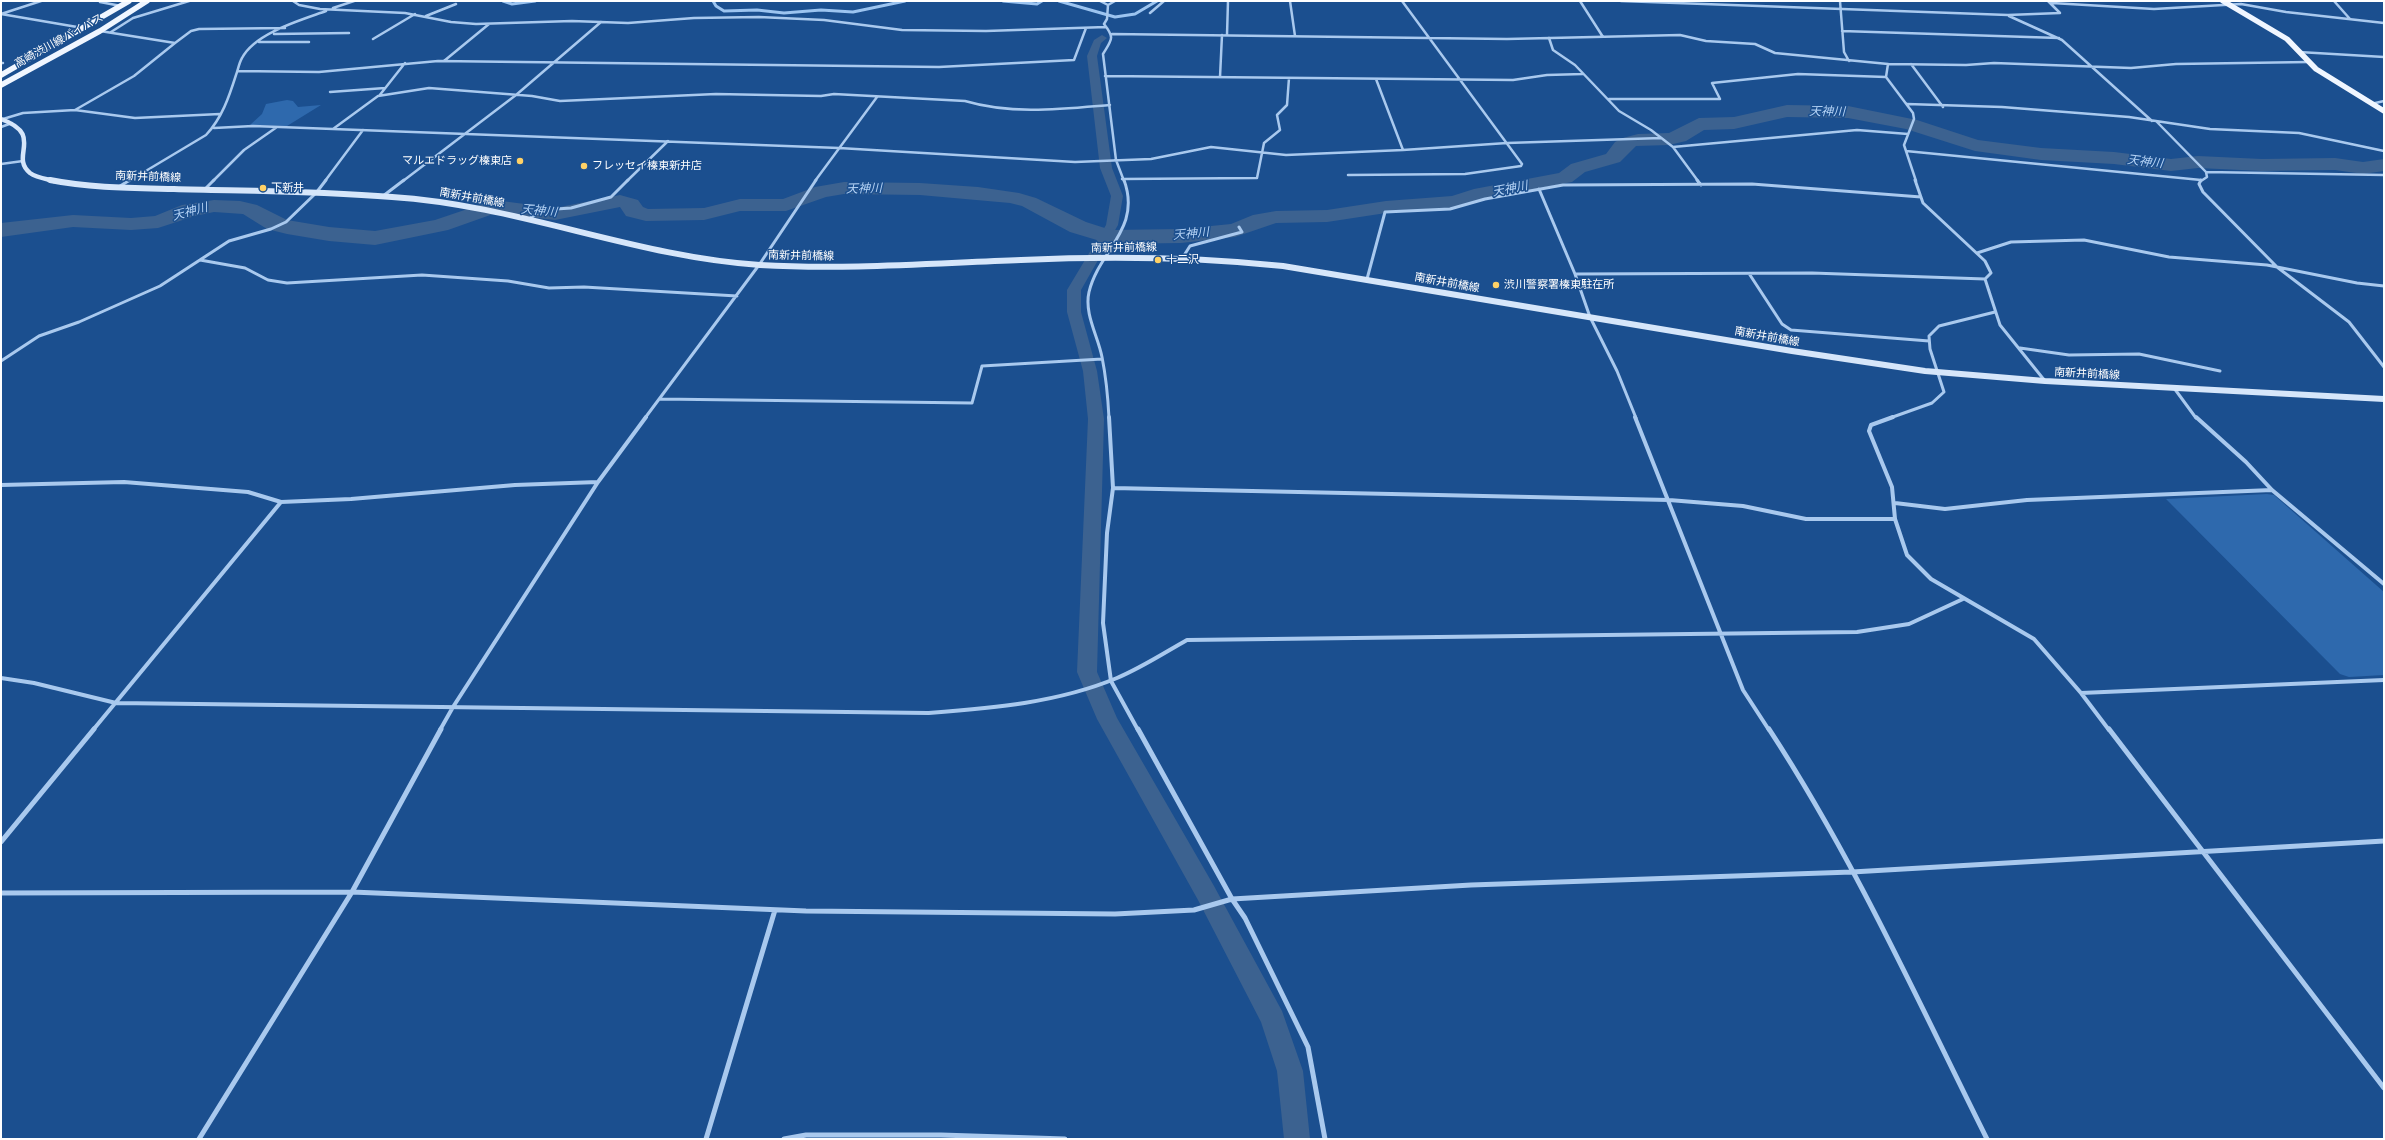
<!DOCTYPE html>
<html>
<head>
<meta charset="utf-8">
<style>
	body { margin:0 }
	#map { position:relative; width:2385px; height:1140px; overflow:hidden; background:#1b4f8f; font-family:Karla,sans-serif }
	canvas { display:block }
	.frame { position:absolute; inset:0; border:2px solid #fff; pointer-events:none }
</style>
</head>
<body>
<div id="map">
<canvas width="2385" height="1140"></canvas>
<div class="frame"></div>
</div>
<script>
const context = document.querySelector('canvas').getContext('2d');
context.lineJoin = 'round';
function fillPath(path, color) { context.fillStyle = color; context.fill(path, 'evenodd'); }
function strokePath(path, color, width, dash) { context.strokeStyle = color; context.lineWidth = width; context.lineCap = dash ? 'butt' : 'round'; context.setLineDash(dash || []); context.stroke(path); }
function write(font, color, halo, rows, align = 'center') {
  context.font = font + ' Karla,"Noto Sans JP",sans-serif'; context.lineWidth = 3; context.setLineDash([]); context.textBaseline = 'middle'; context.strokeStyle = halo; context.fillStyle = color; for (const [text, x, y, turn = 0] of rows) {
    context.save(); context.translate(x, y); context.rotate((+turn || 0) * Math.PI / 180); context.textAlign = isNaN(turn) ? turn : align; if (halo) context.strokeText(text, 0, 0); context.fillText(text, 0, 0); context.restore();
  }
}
const green = new Path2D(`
	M287 100 293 101 298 107 321 105 287 126 250 125 262 114 266 104Z
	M2267 494 2274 495 2384 592V675L2349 677 2340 674 2166 499Z`);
const stream = new Path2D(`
	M503 1 512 4 535 1
	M713 1 716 6 724 11 757 10 784 13 821 10 853 12 905 1
	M1003 1 1037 4 1042 1
	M1059 1 1115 17 1135 14 1157 1`);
const canal = new Path2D(`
	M1102 35 1107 38 1101 43 1097 56 1112 168 1123 196 1118 225 1081 290V312L1097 371 1104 419 1097 672 1117 718 1214 886 1282 1011 1303 1071 1310 1139H1284L1277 1071 1261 1022 1198 900 1097 719 1077 672 1088 419 1083 371 1067 312V290L1106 225 1111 196 1100 168 1087 56 1094 40Z`);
const river = new Path2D(`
	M1787 105 1848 106 1917 120 1978 140 2041 148 2114 152 2171 159 2198 156 2262 159 2335 158 2363 162 2384 159V171L2363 174 2335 170 2262 171 2198 168 2171 171 2114 164 2041 160 1975 151 1906 129 1848 118 1787 117 1734 129 1704 130 1686 141 1669 145 1636 146 1620 162 1585 172 1572 182 1479 200 1455 208 1386 213 1327 222 1276 223 1235 237 1181 243 1110 244 1070 232 1022 206 1010 203 920 195 844 194 826 197 786 211H740L704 220 646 221 626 216 620 207 555 220 496 213 448 230 375 245 329 241 287 234 267 229 243 214 214 212 195 216 158 228 131 230 73 227 1 237V223L73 215 131 218 155 216 182 205 214 200 240 201 257 205 287 220 329 227 375 231 435 220 494 200 555 208 620 195 638 200 643 207 648 209 704 208 740 199H783L815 187 844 182 920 183 978 187 1019 193 1036 198 1086 222 1111 230 1181 229 1231 224 1253 215 1276 211 1327 210 1386 201 1452 196 1474 189 1559 173 1571 164 1606 154 1615 142 1623 138 1638 134 1669 133 1699 118 1734 117Z`);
const streetFar3 = new Path2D(`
	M293 1 299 5 320 9 405 13 451 22 476 24 572 21 628 23 694 18 759 17 824 20 902 30 986 31 1106 27
	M1100 1 1108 5 1107 19 1104 24C1115 38 1112 39 1103 54L1116 160 1124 181
	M1290 1 1295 36
	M1580 1 1603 37
	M1621 1 2008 15 2060 13 2048 1
	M1840 1 1844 52 1849 61
	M2334 1 2350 19
	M100 2 121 6
	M2052 3 2154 9 2241 4 2286 12 2384 23
	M1108 5 1115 1
	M333 8 354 1
	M1150 13 1164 1
	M1 14 83 28
	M1 14 41 1
	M426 16 456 4
	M2009 16 2062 40 2152 121
	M100 31 175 43 134 76 75 110 135 118 220 114
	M1842 31 2059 38
	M111 32 133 18 189 1
	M274 34 349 33
	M1112 34 1507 39 1680 35 1706 41 1755 44 1775 53 1888 64 1966 65 1994 63 2131 68 2176 64 2309 62
	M1227 35 1228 1
	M1549 38 1553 50 1575 65 1619 111 1651 130 1673 147 1698 181
	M373 39 415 14
	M259 42H309
	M175 43 191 31 199 29 285 28
	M2299 52 2384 57
	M444 61 489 24
	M1 63H3
	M1888 64 1886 77 1913 113 1914 119 1904 145 1916 181
	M1911 64 1943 107
	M238 71 319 72 438 61 939 67 1074 60 1086 28
	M1105 76 1513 80 1547 75 1583 74
	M1220 77 1222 35
	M1376 79 1403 150 1507 143 1661 138
	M330 92 385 88
	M379 96 405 63
	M1609 99H1720L1712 83 1798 74 1886 77
	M1907 104 2002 107 2129 117 2210 129 2299 133 2384 151
	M2371 104 2384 101
	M3 119 23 113 75 110
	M2157 122 2206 172 2207 177 2201 181
	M1 127 12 123
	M214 128 253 126 839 148 1075 162 1151 159 1211 147 1286 155 1403 150
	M333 129 378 96 429 88 532 96 560 101 716 94 821 96 834 94 965 101C1012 115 1062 109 1110 105
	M1673 147 1857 130 1908 134
	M1906 151 2201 180
	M1 164 23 161
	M2206 172 2384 175
	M1348 175 1465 174 1521 166 1522 164 1402 1
	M1122 179 1257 178 1264 143 1280 130 1277 115 1287 105 1289 78
	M129 181 206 135C222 118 229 97 236 75 238 70 239 63 242 58 255 33 301 20 326 11
	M213 181 244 150 277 127
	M325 181 363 130
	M403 181 516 95 601 22
	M627 181 668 141
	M815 181 877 97`);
const streetFar2 = new Path2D(`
	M1697 180 1701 185
	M1915 180 1923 203 1985 261 1991 273 1985 279 2000 325 2045 381
	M2201 180 2199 184 2203 192 2277 267 2349 322 2384 367
	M120 186 130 180
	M205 189 214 180
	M1539 189 1575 274 1590 317 1617 371 1636 418
	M383 196 404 180
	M529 219 542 210 571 208 611 197 628 180
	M1977 253 2011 242 2084 240 2169 257 2267 265 2357 283 2384 286
	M1183 257 1190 246 1242 232 1239 227
	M200 260 245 268 268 280 287 283 422 275 508 281 549 288 584 287 737 296
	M1575 274 1812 273 1985 279
	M1750 275 1782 324 1791 330 1929 341
	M1367 279 1385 212 1450 209 1485 199 1563 185 1752 184 1921 197
	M2020 348 2069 355 2139 354 2220 371
	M1 361 39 336 79 322 160 286 229 241 271 229 286 222 316 193 326 180
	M2174 388 2196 418
	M660 399 972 403 982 366 1102 359
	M645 418 759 265 816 180
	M1109 418C1108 398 1106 377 1102 357 1098 336 1084 314 1089 292 1099 250 1142 229 1124 180
	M1890 418 1932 403 1944 392 1930 349 1929 336 1939 326 1995 312`);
const streetFar1 = new Path2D(`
	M1109 417 1113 488 1107 533 1103 623 1111 681 1138 730
	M1635 417 1743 690 1769 730
	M1893 417 1871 425 1869 431 1892 487 1895 519 1907 555 1931 579 2034 639 2081 693 2109 730
	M2196 417 2246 462 2272 490 2384 584
	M1 485 124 482 248 492 281 502 351 499 515 485 598 482
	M1113 488 1669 500 1743 506 1806 519H1895
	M1895 503 1945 509 2027 500 2272 490
	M1 678 34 683 116 703 928 713C992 708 1057 703 1117 678 1141 668 1164 653 1187 640L1857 632 1909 624 1963 599
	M2081 693 2384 680
	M93 730 281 502
	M440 730 453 707 598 482 646 417`);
const street = new Path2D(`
	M1138 729 1232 899 1245 918 1308 1047 1325 1139
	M1769 729C1854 859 1918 1001 1987 1139
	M2109 729 2384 1088
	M1 842 94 729
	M1 893 352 892 806 911 1115 914 1194 910 1232 899 1471 885 1852 872 2384 841
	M199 1139 352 892 441 729
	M706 1139 775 910
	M784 1139 806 1135H941L1065 1139`);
const secondaryFar1 = new Path2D(`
	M1 119C45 135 9 156 30 173 37 178 47 179 54 181`);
const secondary = new Path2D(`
	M50 180C90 188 134 188 174 189 247 191 320 191 392 197 518 205 635 257 760 265 847 270 935 263 1021 260 1109 256 1196 257 1283 266L1792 351 1925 371 2045 381 2384 399`);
const primary = new Path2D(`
	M2223 1 2287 39 2316 69 2384 111
	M1 75 129 1
	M1 85 100 31 147 1`);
const markers = [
	[520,161,4,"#ffd166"],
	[584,166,4,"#ffd166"],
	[263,188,4,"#ffd166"],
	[1158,260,4,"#ffd166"],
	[1496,285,4,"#ffd166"]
];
const farStreetnames = [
	["高崎渋川線バイパス",59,41,-29],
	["南新井前橋線",148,177,2],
	["南新井前橋線",472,198,10],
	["南新井前橋線",1124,248,-1],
	["南新井前橋線",801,256,1],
	["南新井前橋線",1447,283,10],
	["南新井前橋線",1767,337,10],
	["南新井前橋線",2087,374,3]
];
const farPoinames = [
	["マルエドラッグ榛東店",512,161,"right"],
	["フレッセイ榛東新井店",592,166],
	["下新井",271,188],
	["十二沢",1166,260],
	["渋川警察署榛東駐在所",1504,285]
];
const farWaternames = [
	["天神川",1827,112,1],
	["天神川",2145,162,7],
	["天神川",864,189,-1],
	["天神川",1510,189,-11],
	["天神川",539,211,5],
	["天神川",190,212,-15],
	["天神川",1191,234,-5]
];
fillPath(green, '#2e69ad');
strokePath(stream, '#9cc4f0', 3);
fillPath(canal, '#3c6290');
fillPath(river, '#3c6290');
strokePath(streetFar3, '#a9c9ee', 2.5);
strokePath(streetFar2, '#a9c9ee', 3);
strokePath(streetFar1, '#a9c9ee', 4);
strokePath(street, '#a9c9ee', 5);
strokePath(secondaryFar1, '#d6e6fa', 4.5);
strokePath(secondary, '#d6e6fa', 6);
strokePath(primary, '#f0f6ff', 5.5);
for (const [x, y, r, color] of markers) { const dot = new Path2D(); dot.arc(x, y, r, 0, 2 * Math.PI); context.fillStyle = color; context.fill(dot); strokePath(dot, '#1b4f8f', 1.5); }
write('11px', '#fff', '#1b4f8f', farStreetnames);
write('11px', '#fff', '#1b4f8f', farPoinames, 'left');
write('italic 12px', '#b5d3f5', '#1b4f8f', farWaternames);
</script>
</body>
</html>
